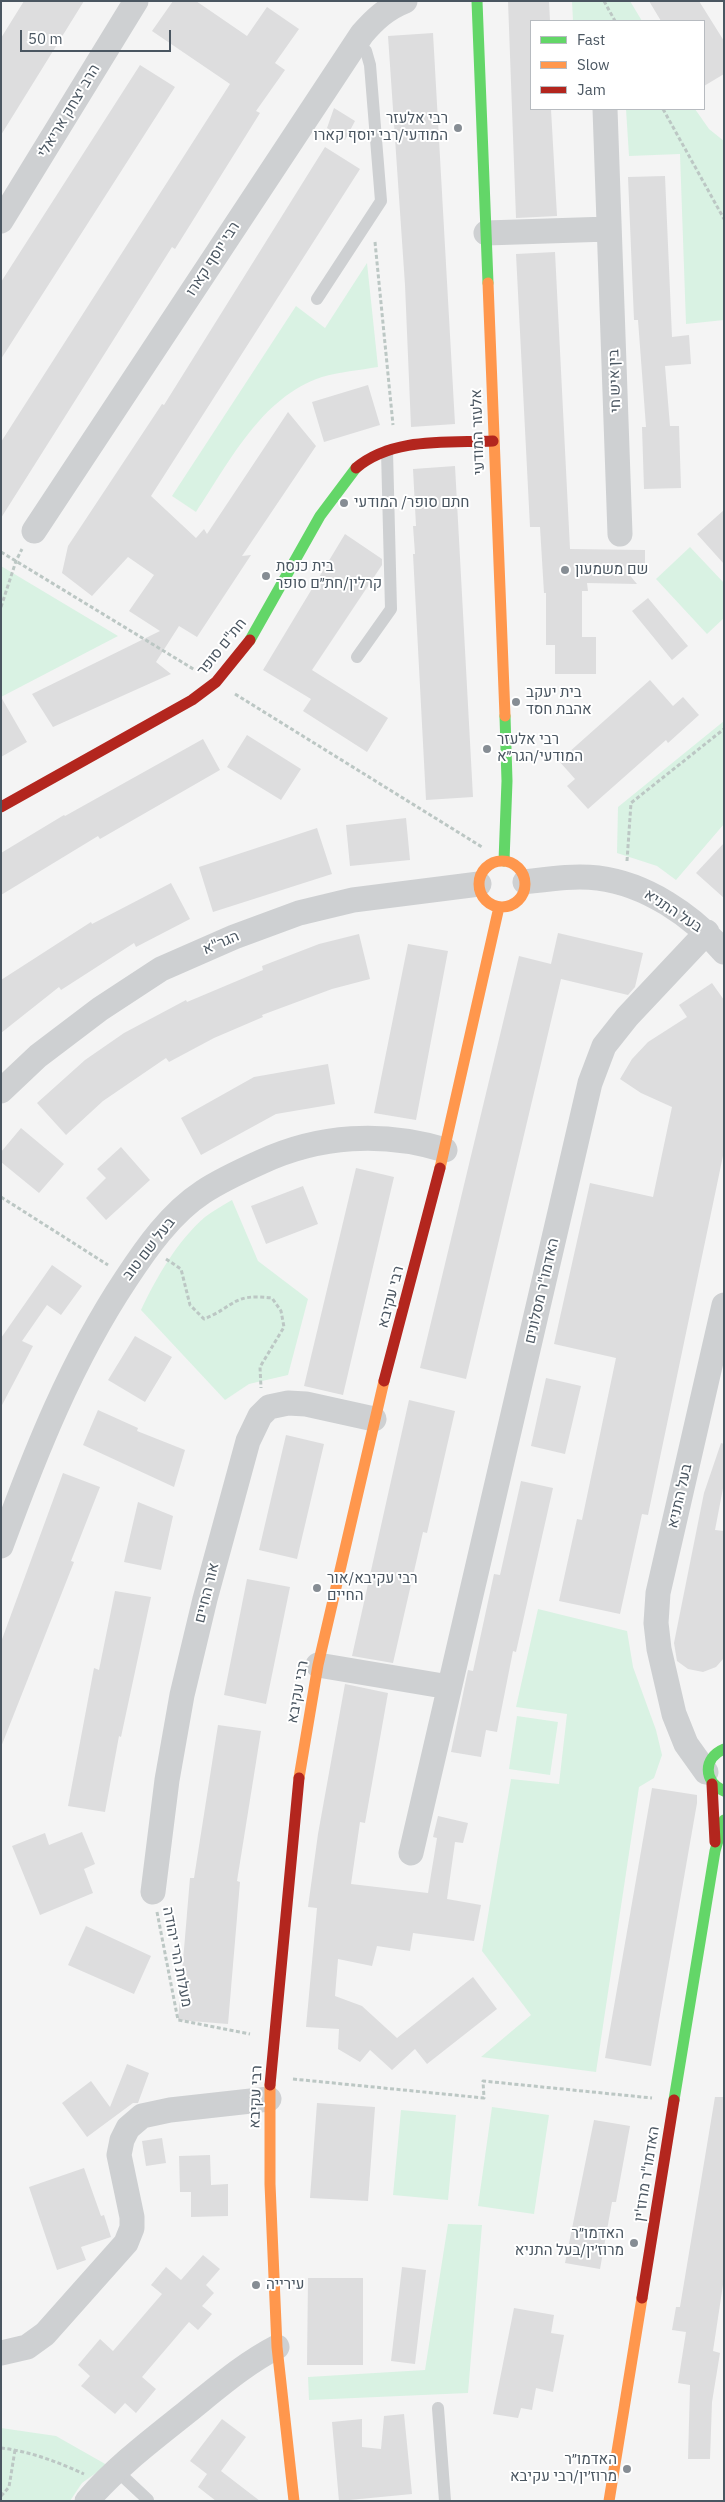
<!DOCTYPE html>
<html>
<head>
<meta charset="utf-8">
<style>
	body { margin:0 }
	#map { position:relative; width:725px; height:2502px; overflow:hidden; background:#f4f4f4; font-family:"IBM Plex Sans",sans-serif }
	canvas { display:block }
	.frame { position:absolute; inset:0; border:2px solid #4a5661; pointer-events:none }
	.legend { position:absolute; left:530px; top:20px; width:175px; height:90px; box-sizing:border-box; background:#fff; border:1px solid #b7bbc0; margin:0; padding:6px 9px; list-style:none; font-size:15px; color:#4a5661 }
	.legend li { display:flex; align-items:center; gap:10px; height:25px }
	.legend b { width:25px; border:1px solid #b7bbc0 }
	.scale { position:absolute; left:20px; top:30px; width:151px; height:22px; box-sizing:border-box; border:2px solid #4a5661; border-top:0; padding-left:6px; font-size:15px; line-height:18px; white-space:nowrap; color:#4a5661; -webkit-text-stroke:4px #fff; paint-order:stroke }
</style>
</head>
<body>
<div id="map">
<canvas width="725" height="2502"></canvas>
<div class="frame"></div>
<ul class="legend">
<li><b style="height:6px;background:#63d668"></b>Fast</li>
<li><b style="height:6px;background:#ff974d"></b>Slow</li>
<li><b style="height:6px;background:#b3261e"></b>Jam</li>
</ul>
<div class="scale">50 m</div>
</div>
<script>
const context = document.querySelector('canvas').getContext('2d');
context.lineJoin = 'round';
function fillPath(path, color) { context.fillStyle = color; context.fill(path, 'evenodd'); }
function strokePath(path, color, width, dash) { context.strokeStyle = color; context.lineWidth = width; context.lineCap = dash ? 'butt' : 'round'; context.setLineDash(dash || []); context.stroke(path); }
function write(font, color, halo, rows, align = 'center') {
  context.font = font + ' "IBM Plex Sans",Heebo,sans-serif'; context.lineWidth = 4; context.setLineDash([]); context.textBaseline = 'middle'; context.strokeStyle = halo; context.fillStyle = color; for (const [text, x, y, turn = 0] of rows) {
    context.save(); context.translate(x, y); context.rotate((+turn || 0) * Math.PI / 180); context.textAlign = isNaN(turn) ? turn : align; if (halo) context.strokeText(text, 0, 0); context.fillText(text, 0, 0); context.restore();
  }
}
const green = new Path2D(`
	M572 1H630L642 21H573Z
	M626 109H695L709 129 724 141V320L686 324 680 154 629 156Z
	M367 263 378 367C360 370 339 372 322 377 261 397 229 463 196 512L172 496 296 306 325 328Z
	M690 547 724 583V618L707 634 656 579Z
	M1 566 118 636 1 697Z
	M724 721V824L676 880 657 866 617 853 618 807Z
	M232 1200 258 1261 308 1299 288 1375 249 1384 225 1400 141 1310C156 1278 178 1240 205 1217 213 1211 223 1205 232 1200Z
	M538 1609 627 1631 633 1667 656 1730 662 1755 654 1778 639 1787 596 2072 481 2057 531 2015 482 1951 511 1779 559 1784 567 1714 516 1707Z
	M517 1716 558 1722 550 1775 509 1769Z
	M492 2107 549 2115 534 2214 478 2206Z
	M401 2110 456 2115 448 2200 393 2195Z
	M448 2224 482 2225 468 2393 309 2400 308 2377 425 2370Z
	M1 2428 56 2436 107 2465 82 2483 70 2501H1Z`);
const building = new Path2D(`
	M24 1H84L1 135V38Z
	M173 1H196L247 36 267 7 299 29 275 63 285 70 256 111 260 113 175 249 172 247 1 518V442L230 84 152 31Z
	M508 1H549L550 21H531V109H551L557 216 516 218Z
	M649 1H699L724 41V74L704 86V21H661Z
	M433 33 455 424 411 427 405 285 388 36Z
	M140 65 175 87 1 359V282Z
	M334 108 355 121 345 140 327 128Z
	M325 147 360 169 151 496 196 538 204 529 207 534 288 412 316 446 242 556 251 555 197 637 179 626 156 662 171 674 53 727 32 694 160 631 129 611 154 575 128 557 92 596 62 573 68 546 162 404 164 405Z
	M665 176 672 337 689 335 691 364 665 366 670 426H679L681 488 644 489 642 427H646L638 320H634L628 177Z
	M555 252 570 549 645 550V572H627L637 584 587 583 588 591H582V637H596V674H555V645H546V593H544L540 527H530L516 254Z
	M368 385 380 425 324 442 312 402Z
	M455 466 473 797 426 800 413 554H415L413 526H416L413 469Z
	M724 510V564L697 534Z
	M345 534 382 559V565L312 670 388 718 367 752 303 711 311 699 263 670Z
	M648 598 688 646 672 660 632 611Z
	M650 680 673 706 683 697 699 715 668 743 666 740 588 809 567 786 575 779 559 761Z
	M1 697 27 742 1 757Z
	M247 735 301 769 281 800 227 767Z
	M203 739 220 770 100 839 98 836 1 895V853L64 815 65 816Z
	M406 818 410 860 350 866 346 825Z
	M317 828 332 874 213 912 199 867Z
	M724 843V898L696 873Z
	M171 883 190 919 136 947 134 943 61 990 59 987 1 1033V980L91 922 92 924Z
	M558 933 643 953 635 987 628 995 561 979 466 1379 420 1368 519 956 551 964Z
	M359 934 370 979 332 989 262 1015 263 1017 214 1038 169 1062 166 1058 103 1101 66 1135 37 1103 85 1060 124 1033 186 1000 187 1002 263 970 262 966 319 944Z
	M408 944 448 951 416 1120 374 1113Z
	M712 983 724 1000V1151L648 1515 642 1514 620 1614 559 1601 577 1519 582 1520 616 1358 554 1344 590 1183 653 1197 672 1107 641 1093 620 1079 632 1059 648 1042 687 1017 679 1005Z
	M328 1064 335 1104 276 1114 201 1155 181 1118 254 1077Z
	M21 1128 64 1164 39 1193 1 1162V1152Z
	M121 1147 150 1180 106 1220 86 1198 106 1178 97 1169Z
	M356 1168 394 1177 343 1395 304 1386Z
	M303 1186 318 1224 266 1244 251 1206Z
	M52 1265 82 1286 61 1315 47 1305 22 1341 33 1346 1 1407V1338Z
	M135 1336 172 1357 145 1402 108 1380Z
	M546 1378 581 1386 565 1454 531 1446Z
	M409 1400 455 1411 427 1533 423 1532 393 1663 352 1656Z
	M98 1410 138 1428 137 1431 185 1450 174 1487 83 1445Z
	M286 1435 324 1444 297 1559 259 1550Z
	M721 1443 724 1444V1483L715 1530 724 1531V1658L716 1667 703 1672 688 1669 677 1661 674 1643 704 1493Z
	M63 1473 100 1487 71 1561 74 1562 1 1747V1642Z
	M521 1481 553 1488 516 1652 513 1651 497 1732 486 1730 481 1757 451 1752 468 1670 473 1671 494 1574 500 1575Z
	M138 1502 173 1516 161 1570 124 1562Z
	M247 1579 290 1587 266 1704 224 1695Z
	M115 1591 151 1597 121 1737 119 1736 105 1812 68 1806 94 1668 99 1670Z
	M345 1684 388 1693 365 1823 360 1822 351 1884 428 1893 437 1838 433 1837 438 1816 468 1823 463 1843 455 1842 447 1899 481 1905 474 1941 413 1933 410 1951 377 1946 372 1966 338 1959 335 1996 362 2006 397 2038 473 1977 497 2009 427 2064 415 2049 392 2070 370 2050 360 2062 338 2049 339 2029 306 2027 317 1908 308 1907 318 1834Z
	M218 1725 261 1731 237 1881 240 1882 228 2024 178 2020 190 1878H194Z
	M652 1788 697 1795V1803L651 2066 605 2058Z
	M82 1832 95 1864 84 1869 93 1893 40 1915 12 1846 45 1833 49 1845Z
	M86 1926 151 1956 134 1994 68 1965Z
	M127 2064 149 2073 138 2103H133L87 2137 62 2103 91 2081 110 2107Z
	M715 2097H724V2278L713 2351 720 2353 712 2402 710 2459H688L690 2385 678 2383 686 2332 672 2330 676 2307H680Z
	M317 2103 375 2107 368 2201 310 2198Z
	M594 2120 630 2126 616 2202H612L600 2269 565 2263Z
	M162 2138 166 2163 146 2166 142 2141Z
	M210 2155 211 2185 228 2184V2216L191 2217V2192H180L179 2156Z
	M84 2168 101 2216 104 2215 111 2237 81 2247 86 2260 57 2270 29 2187Z
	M203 2255 220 2269 206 2285 214 2293 202 2306 212 2314 198 2330 189 2322 142 2377 156 2389 136 2413 125 2403 115 2414 81 2386 90 2376 78 2365 100 2339 113 2351 162 2294 151 2285 166 2267 181 2280Z
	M402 2267 426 2270 415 2364 391 2361Z
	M308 2278H363V2365H307Z
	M514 2308 554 2315 551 2333 564 2335 553 2392 536 2388 532 2410 521 2408 518 2418 493 2414Z
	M404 2414 412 2494 339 2501 332 2422 362 2419V2447L381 2449 384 2416Z
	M222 2419 246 2437 221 2471 260 2501H216L198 2487 207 2474 190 2461Z`);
const path = new Path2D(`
	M604 1 615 21
	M663 109 724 219
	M375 242 393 425
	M1 552 195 670
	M1 607 16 561 22 549
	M235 694 482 847
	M627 861 631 803 724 729
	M1 1197 108 1265
	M166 1259 181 1269 190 1305 204 1319C236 1306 232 1293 272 1298L281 1311 284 1327 260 1367 261 1388
	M157 1912 178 2020 250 2034
	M293 2079 484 2098 483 2081 652 2098
	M1 2448C29 2451 58 2462 84 2474
	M1 2496 9 2487 15 2450`);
const lane = new Path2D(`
	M317 299 381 201 370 65 366 51 356 43
	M357 657 391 609 387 451
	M438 2408 445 2501
	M116 2470 148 2500`);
const street = new Path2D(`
	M605 109 620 534
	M1 221 136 1
	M486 233 609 229
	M34 531 362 34C375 19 387 8 405 1
	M525 882C549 879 574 875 598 878 646 884 692 915 724 952
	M1 1091 38 1056 100 1009 161 969 234 937 299 913 353 900 479 884
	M1 1546C35 1453 71 1362 126 1279 147 1247 171 1213 203 1192 221 1180 241 1171 261 1162 319 1135 383 1131 445 1150
	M318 1665 449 1687
	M706 1772 686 1744 674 1714 659 1649 656 1623 658 1593 724 1305
	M411 1853 590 1083 604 1046 627 1017 707 932
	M153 1892 167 1780 182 1695 205 1599 248 1441 260 1416 269 1407 288 1403 306 1404 374 1419
	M1 2353 27 2347 45 2334 126 2243 132 2228V2217L119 2155 122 2140 128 2128 142 2116 170 2110 269 2099
	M87 2501C116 2467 152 2440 187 2412 217 2388 244 2364 277 2347`);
const fast = new Path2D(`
	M477 1 488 283
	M250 640 320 516 356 468
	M504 861 507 781 505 716
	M724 1749C703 1758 703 1781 724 1791
	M674 2100 715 1851 724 1820`);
const slow = new Path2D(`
	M488 283 505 716
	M479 884a23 23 0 1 1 46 0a23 23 0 1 1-46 0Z
	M440 1168 499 907
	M299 1778 318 1665 384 1381
	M270 2085V2184L277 2347 294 2501
	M609 2501 642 2298`);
const jam = new Path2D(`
	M356 468C393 437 447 443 493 441
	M1 807 192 700 216 682 250 640
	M384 1381 440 1168
	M712 1784 715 1842
	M270 2085 299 1778
	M642 2298 674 2100`);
const markers = [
	[458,128,5,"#868d94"],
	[344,503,5,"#868d94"],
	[565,570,5,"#868d94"],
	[266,576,5,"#868d94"],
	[516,702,5,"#868d94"],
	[487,749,5,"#868d94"],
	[317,1588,5,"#868d94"],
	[634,2243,5,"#868d94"],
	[256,2285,5,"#868d94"],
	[627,2469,5,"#868d94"]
];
const streetNames = [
	["הרב יצחק אריאלי",69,111,-59],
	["רבי יוסף קארו",213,259,-57],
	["בין איש חי",615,381,-92],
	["אלעזר המודעי",478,432,-92],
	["חת\"ם סופר",222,647,-51],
	["בעל התניא",673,911,33],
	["הגר\"א",221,943,-23],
	["בעל שם טוב",149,1249,-52],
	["האדמו\"ר מסלונים",542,1291,-77],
	["רבי עקיבא",391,1297,-75],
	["בעל התניא",680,1496,-77],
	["אור החיים",207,1593,-76],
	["רבי עקיבא",298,1692,-80],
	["מעלות הרי יהודה",177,1957,79],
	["רבי עקיבא",256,2097,-88],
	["האדמו\"ר מרוז'ין",647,2174,-81]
];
const poiNames = [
	["רבי אלעזר",448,119,"right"],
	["המודעי/רבי יוסף קארו",448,136,"right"],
	["חתם סופר/ המודעי",354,503],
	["בית כנסת",276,567],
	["קרלין/חת״ם סופר",276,584],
	["שם משמעון",575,570],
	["בית יעקב",526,693],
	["אהבת חסד",526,710],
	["רבי אלעזר",497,740],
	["המודעי/הגר״א",497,757],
	["רבי עקיבא/אור",327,1579],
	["החיים",327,1596],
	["האדמו״ר",624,2234,"right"],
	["מרוז׳ין/בעל התניא",624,2251,"right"],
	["עירייה",266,2285],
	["האדמו״ר",617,2460,"right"],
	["מרוז׳ין/רבי עקיבא",617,2477,"right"]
];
fillPath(green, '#d9f2e3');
fillPath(building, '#ddddde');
strokePath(path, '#bcc7c4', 3, [4, 2.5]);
strokePath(lane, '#ced0d2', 12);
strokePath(street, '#ced0d2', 25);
strokePath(fast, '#63d668', 11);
strokePath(slow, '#ff974d', 11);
strokePath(jam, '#b3261e', 11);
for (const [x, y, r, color] of markers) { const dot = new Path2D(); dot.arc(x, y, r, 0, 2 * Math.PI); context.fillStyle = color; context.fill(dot); strokePath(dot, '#fff', 2); }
write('15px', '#4a5661', '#fff', streetNames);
write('15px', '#4a5661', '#fff', poiNames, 'left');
</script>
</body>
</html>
